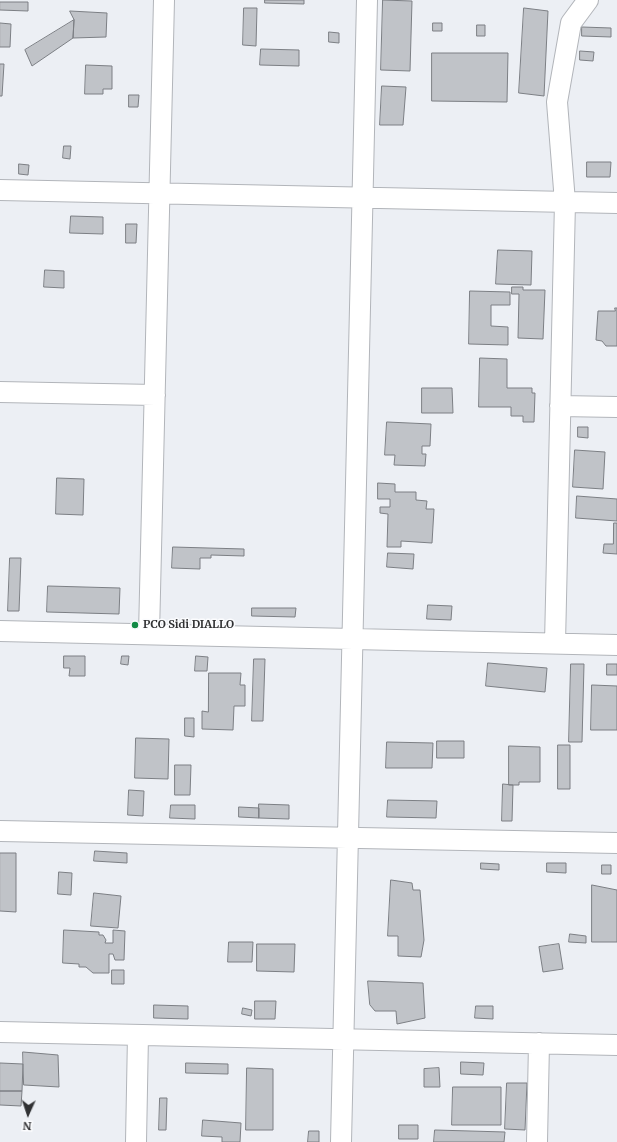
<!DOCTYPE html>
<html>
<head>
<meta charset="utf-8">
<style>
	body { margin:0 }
	#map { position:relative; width:617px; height:1142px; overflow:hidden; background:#eceff4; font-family:Merriweather,serif }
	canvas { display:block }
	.north { position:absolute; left:8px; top:1094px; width:40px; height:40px; -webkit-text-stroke:3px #fbfcfe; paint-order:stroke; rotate:183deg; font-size:11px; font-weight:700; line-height:16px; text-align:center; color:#303133 }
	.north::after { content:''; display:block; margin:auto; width:14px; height:18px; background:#303133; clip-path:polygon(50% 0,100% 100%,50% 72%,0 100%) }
</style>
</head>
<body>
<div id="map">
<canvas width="617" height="1142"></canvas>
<div class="north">N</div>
</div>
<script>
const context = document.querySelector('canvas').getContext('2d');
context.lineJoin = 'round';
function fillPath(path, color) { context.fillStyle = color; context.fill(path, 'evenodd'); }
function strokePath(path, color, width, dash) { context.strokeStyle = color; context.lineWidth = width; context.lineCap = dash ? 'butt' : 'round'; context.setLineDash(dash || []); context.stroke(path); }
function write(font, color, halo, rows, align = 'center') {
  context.font = font + ' Merriweather,serif'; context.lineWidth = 3; context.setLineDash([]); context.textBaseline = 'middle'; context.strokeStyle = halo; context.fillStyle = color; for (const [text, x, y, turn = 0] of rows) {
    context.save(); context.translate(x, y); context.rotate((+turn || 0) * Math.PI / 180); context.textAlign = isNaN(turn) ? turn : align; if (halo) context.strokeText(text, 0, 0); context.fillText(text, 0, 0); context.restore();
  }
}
const building = new Path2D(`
	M265 0H304V4L265 3Z
	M383 0 412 1 410 71 381 70Z
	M0 2H28V11L0 10Z
	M244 8H257L256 46 243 45Z
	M524 8 548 11 544 96 519 93Z
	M70 11 107 13 106 37 73 38 74 20Z
	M74 20 73 38 32 66 25 50Z
	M0 23 11 24 10 47H0Z
	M433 23H442V31H433Z
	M477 25H485V36H477Z
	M582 27 611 28V37L582 36Z
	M329 32 339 33V43L329 42Z
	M261 49 299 50V66L260 65Z
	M580 51 594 52 593 61 580 60Z
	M432 53H508L507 102 432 101Z
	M0 64H4L2 96H0Z
	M86 65 112 66V89H103V94H85Z
	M382 86 406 87 403 125H380Z
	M129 95H139L138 107H129Z
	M64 146H71L70 159 63 158Z
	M587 162H611L610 177H587Z
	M19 164 29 165 28 175 19 174Z
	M71 216 103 217V234L70 233Z
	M126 224H137L136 243H126Z
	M498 250 532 251 531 285 496 284Z
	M45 270 64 271V288L44 287Z
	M512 287H523V290H545L543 339 518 338 519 294H512Z
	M470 291 510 292V305H491V326L508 327V345L469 344Z
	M615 308H617V346H606L602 341 596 340 598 311H615Z
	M480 358 507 359V388H532V393H535L534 422H523V416H511V407H479Z
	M422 388H452L453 413H422Z
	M387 422 431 424 430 446H422V454H426L425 466 394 465 395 455H385Z
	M578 427H588V438L578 437Z
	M575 450 605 452 603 489 573 487Z
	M57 478 84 479 83 515 56 514Z
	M378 483 395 484V492H416V500L427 501 426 509H434L432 543 401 541V547H387L388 514 380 513V507H390V499H378Z
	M577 496 617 499V521L576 518Z
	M614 523H617V554L603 553 604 544H613Z
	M173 547 244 549V556L211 555V558H200V569L172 568Z
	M388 553 414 554 413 569 387 567Z
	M10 558H21L19 611H8Z
	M48 586 120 588 119 614 47 612Z
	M428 605 452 606 451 620 427 619Z
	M252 608H296L295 617 252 616Z
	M64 656H85V676H69L70 668H64Z
	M122 656H129L128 665 121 664Z
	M196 656 208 657 207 671H195Z
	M254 659H265L263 721H252Z
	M488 663 547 668 545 692 486 686Z
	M571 664H584L582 742H569Z
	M607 664H617V675H607Z
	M209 673H241L240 685H245V706H234L233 730 202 729V711L208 712Z
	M592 685 617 686V730H591Z
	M185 718H194V737L185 736Z
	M136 738 169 739 168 779 135 778Z
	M437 741H464V758H437Z
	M387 742 433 743 432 768H386Z
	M558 745H570V789H558Z
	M509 746 540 747V782H519V785H509Z
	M175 765H191L190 795H175Z
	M503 784 513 785 512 821H502Z
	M129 790 144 791 143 816 128 815Z
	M388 800 437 801 436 818 387 817Z
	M259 804 289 805V819L259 818Z
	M171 805H195V819L170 818Z
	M239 807 259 808V818L239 817Z
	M95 851 127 853V863L94 861Z
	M0 853H16V912L0 911Z
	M481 863 499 864V870L481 869Z
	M547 863H566V873L547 872Z
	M602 865H611V874H602Z
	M59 872 72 873 71 895 58 894Z
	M391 880 412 883 413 890H420L424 940 421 957 398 956V936H388Z
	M592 885 617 890V942H592Z
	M94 893 121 896 118 928 91 926Z
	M64 930 99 932V935H103L106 940 105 943H113V930L125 931 124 960H115L113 954H109V973H93L86 967H79V964L63 963Z
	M570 934 586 936V943L569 942Z
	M229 942H253L252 962H228Z
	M257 944H295L294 972 257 971Z
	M559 944 563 969 543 972 539 947Z
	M112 970H124V984H112Z
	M368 981 423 983 425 1018 397 1024 396 1011H375L370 1005Z
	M255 1001H276L275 1019H255Z
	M154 1005 188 1006V1019L154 1018Z
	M476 1006H493V1019L475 1018Z
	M243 1008 252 1010 251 1016 242 1014Z
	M23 1052 58 1055 59 1087 24 1085Z
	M461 1062 484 1063 483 1075 461 1074Z
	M0 1063 23 1064 22 1091H0Z
	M186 1063 228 1064V1074L186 1073Z
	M247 1068 273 1069V1130H246Z
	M439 1068 440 1087H424V1069Z
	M507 1083H527L525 1130 505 1129Z
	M453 1087H501V1125H452Z
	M0 1091H22L21 1106 0 1105Z
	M160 1098H167L166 1130H159Z
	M203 1120 241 1123 240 1142H222V1137L202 1136Z
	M399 1125H418V1139H399Z
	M435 1130 505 1132 504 1142H434Z
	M309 1131H319V1142H308Z`);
const street = new Path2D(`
	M0 190 617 203
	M0 392 155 395
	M560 406 617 407
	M0 631 617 645
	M149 634 164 0
	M555 643 565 202 557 102 571 23 588 0
	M0 831 617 843
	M0 1032 617 1045
	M136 1142 138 1035
	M341 1142 367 0
	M537 1142 539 1043`);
const markers = [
	[135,625,4,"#128b46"]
];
const poiNames = [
	["PCO Sidi DIALLO",143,625]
];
fillPath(building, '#c0c3c8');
strokePath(building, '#7c7f84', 1);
strokePath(street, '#b2b5ba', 22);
strokePath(street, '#fff', 20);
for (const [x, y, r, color] of markers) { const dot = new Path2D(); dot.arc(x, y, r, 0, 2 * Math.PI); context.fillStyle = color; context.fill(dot); strokePath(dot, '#fbfcfe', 1.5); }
write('bold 11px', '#303133', '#fbfcfe', poiNames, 'left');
</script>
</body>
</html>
